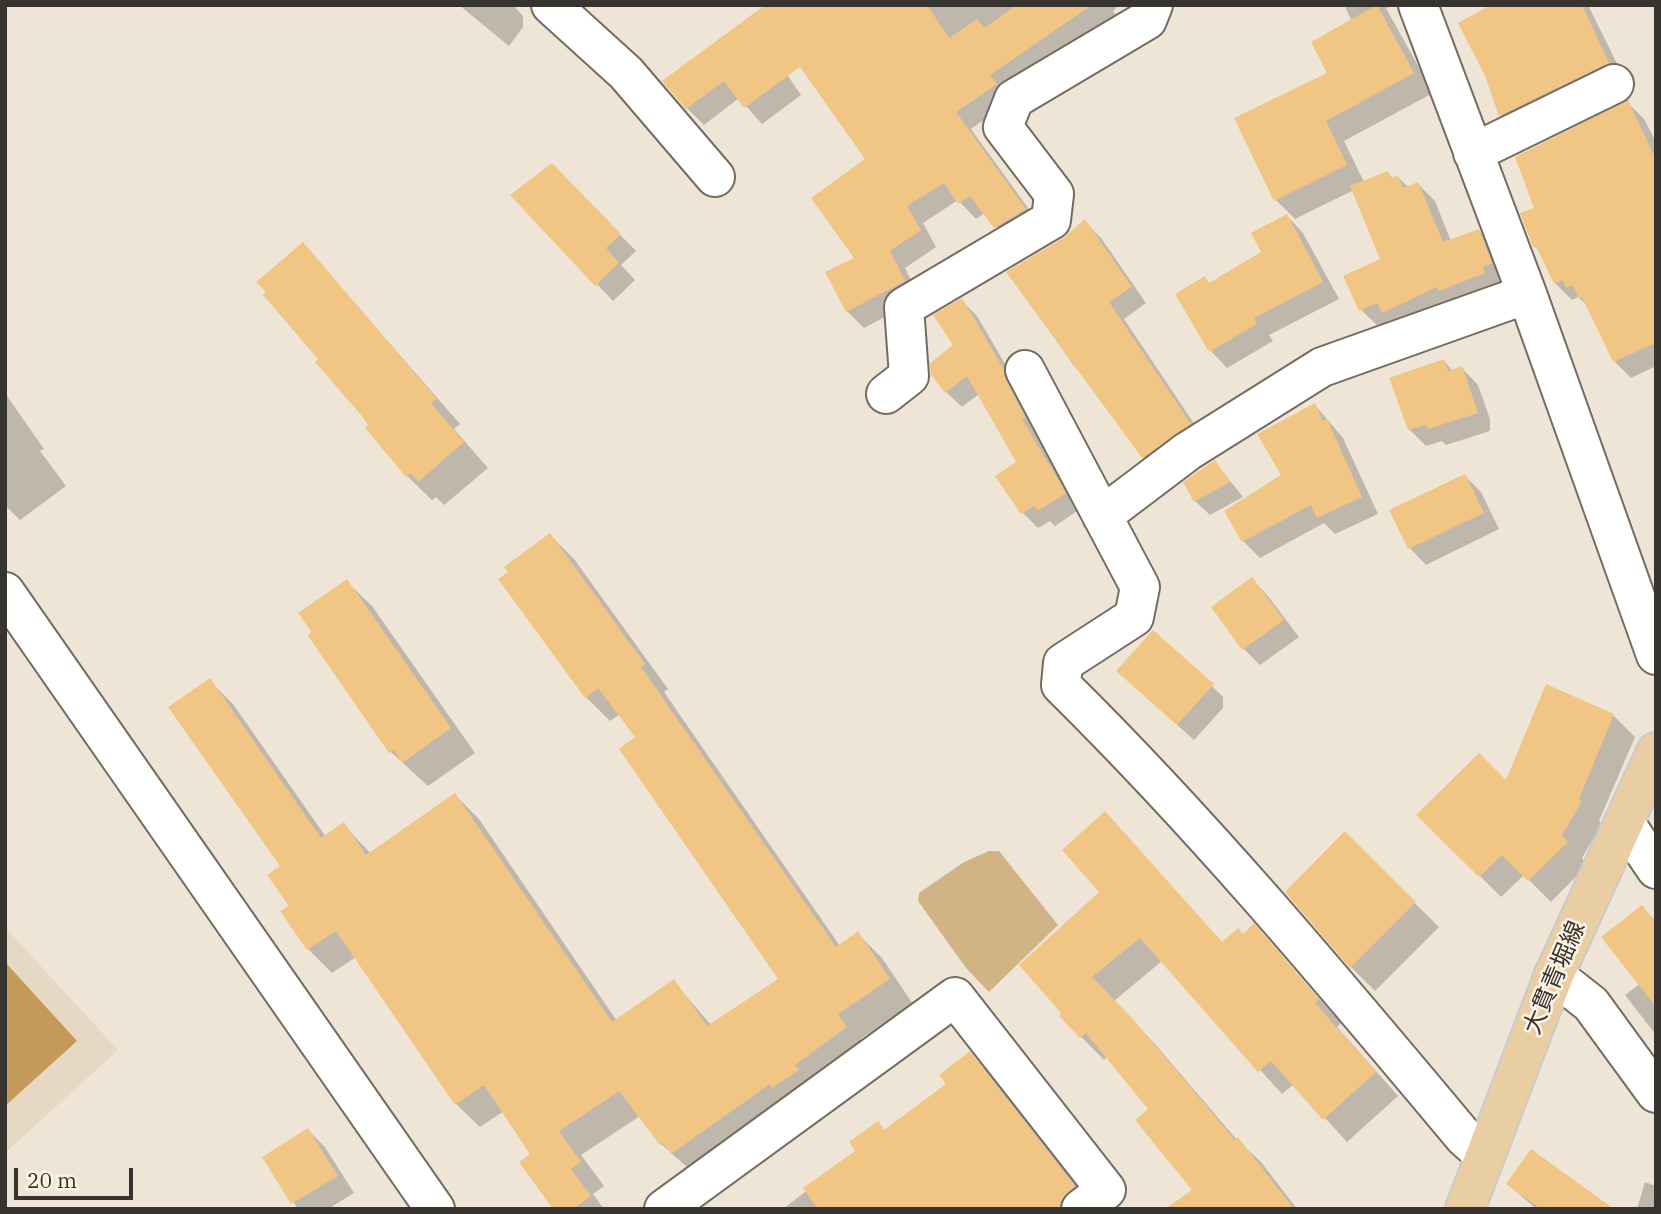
<!DOCTYPE html>
<html>
<head>
<meta charset="utf-8">
<style>
	body { margin:0 }
	#map { position:relative; width:1661px; height:1214px; overflow:hidden; background:#efe5d7; font-family:"IBM Plex Serif",serif }
	canvas { display:block }
	.frame { position:absolute; inset:0; border:7px solid #37332e; pointer-events:none }
	.scale { position:absolute; left:14px; top:1168px; width:119px; height:32px; box-sizing:border-box; border:4px solid #37332e; border-top:0; padding-left:9px; font-size:21px; line-height:24px; white-space:nowrap; color:#37332e; -webkit-text-stroke:5px #fdf3e4; paint-order:stroke }
</style>
</head>
<body>
<div id="map">
<canvas width="1661" height="1214"></canvas>
<div class="frame"></div>
<div class="scale">20 m</div>
</div>
<script>
const context = document.querySelector('canvas').getContext('2d');
context.lineJoin = 'round';
function fillPath(path, color) { context.fillStyle = color; context.fill(path, 'evenodd'); }
function strokePath(path, color, width, dash) { context.strokeStyle = color; context.lineWidth = width; context.lineCap = dash ? 'butt' : 'round'; context.setLineDash(dash || []); context.stroke(path); }
function write(font, color, halo, rows, align = 'center') {
  context.font = font + ' "IBM Plex Serif","Noto Sans JP",serif'; context.lineWidth = 5; context.setLineDash([]); context.textBaseline = 'middle'; context.strokeStyle = halo; context.fillStyle = color; for (const [text, x, y, turn = 0] of rows) {
    context.save(); context.translate(x, y); context.rotate((+turn || 0) * Math.PI / 180); context.textAlign = isNaN(turn) ? turn : align; if (halo) context.strokeText(text, 0, 0); context.fillText(text, 0, 0); context.restore();
  }
}
const built = new Path2D(`
	M5 927 118 1050 5 1153Z`);
const green = new Path2D(`
	M989 851H999L1058 925 989 992 966 968 918 901 919 893 964 862Z`);
const water = new Path2D(`
	M5 962 77 1041 5 1106Z`);
const shadow = new Path2D(`
	M459 5H513L523 16V27L509 46Z
	M871 5H1119L1113 11 1121 22 971 129 1041 226 1012 244 985 213 976 219 958 200 923 223 936 247 905 268 920 298 864 328 847 311 868 160Z
	M1344 5H1393L1386 8 1433 93 1344 141 1364 182 1388 173 1394 179 1398 177 1409 188 1418 184 1435 201 1451 241 1479 231 1495 247 1508 280 1400 329 1391 320 1378 326 1361 310 1382 260 1354 190 1295 219 1276 200 1352 21Z
	M1499 5H1588L1625 80 1517 131 1501 115Z
	M767 45 801 95 762 124 739 98 704 125 687 108Z
	M1627 102 1644 119 1656 142V366L1631 378 1614 361 1585 303 1578 297 1572 300 1555 283 1542 254 1534 246 1536 209Z
	M552 165 636 251 621 265 635 280 613 301 513 195Z
	M1287 216 1303 233 1339 299 1269 335 1273 341 1227 368 1211 351 1177 294 1204 278 1210 284 1263 253Z
	M1085 222 1101 238 1146 303 1124 319 1205 440 1159 473 1143 457 1089 381 1074 366 1009 272 1063 240Z
	M303 244 460 424 454 429 488 468 444 505 436 497 432 500 407 476 269 292Z
	M961 300 977 316 1018 386 1039 433 1036 435 1080 509 1055 526 1050 521 1038 528 1023 513 1019 462 979 394 962 407 946 392Z
	M1444 361 1453 371 1462 368 1478 385 1490 419V431L1446 445 1442 441 1426 446 1409 429Z
	M5 393 44 449 40 451 66 486 20 520 5 505Z
	M1315 405 1343 438 1378 514 1335 534 1324 523 1260 558 1243 541 1284 476Z
	M1215 462 1243 497 1210 515 1195 501Z
	M1465 476 1481 492 1499 529 1426 565 1410 548 1392 511Z
	M550 535 574 559 668 689 664 692 840 946 858 934 882 958 913 1004 860 1039 870 1051 697 1176 661 1144 640 1116 581 1155 604 1186 593 1194 604 1209H556L532 1155 504 1111 480 1127 456 1104 356 957 332 973 308 949 283 912 291 906 282 867 209 680 233 704 326 837 344 825 371 854 455 795 479 819 617 1021 673 981 711 1025 780 979 638 737 620 714 610 721 586 697Z
	M1252 579 1268 596 1299 637 1260 665 1244 649 1213 607Z
	M347 582 372 606 475 753 428 786 391 752 310 636Z
	M1206 680 1223 697V708L1194 740 1135 687Z
	M1613 715 1635 737 1599 821 1602 824 1582 858 1588 864 1551 902 1524 875 1501 897 1419 815 1507 783Z
	M1105 814 1223 943 1244 936 1254 926 1341 1023 1337 1027 1398 1096 1347 1142 1294 1084 1282 1094 1162 961 1114 1001 1154 1043 1237 1140 1261 1162 1297 1209H1168L1194 1190 1151 1109 1108 1056 1104 1060 1061 1016 1102 892Z
	M1345 834 1439 927 1375 991 1351 967Z
	M1642 908 1656 921V1035L1625 995 1640 984Z
	M969 1053 986 1070 1090 1203 1086 1209H783L858 1151 878 1124 886 1131 948 1084Z
	M308 1130 325 1147 354 1193 328 1209H298L264 1158Z
	M1645 1182 1656 1186V1209H1637Z
	M1508 1184 1611 1209H1536Z`);
const building = new Path2D(`
	M765 5H927L949 38 977 19 984 28 1017 5H1092L990 75 997 84 956 112 1026 209 994 228 970 196 958 204 944 183 907 206 921 230 890 251 905 281 846 312 825 272 854 258 811 198 865 159 800 67 744 108 724 81 686 109 662 81Z
	M1377 5 1414 73 1326 121 1347 165 1274 201 1234 118 1327 73 1311 42Z
	M1491 5H1582L1609 63 1499 116 1485 76 1458 23Z
	M1628 100 1656 160V343L1613 362 1582 297 1579 299 1573 285 1566 288 1563 280 1554 284 1536 246 1533 247 1520 213 1534 208 1515 157Z
	M552 163 621 234 606 248 619 263 595 286 510 195Z
	M1388 171 1391 178 1398 175 1403 188 1418 182 1443 242 1479 229 1492 263 1483 267 1485 273 1439 291 1437 287 1382 313 1377 303 1359 311 1343 276 1380 259 1350 186Z
	M1287 214 1323 282 1254 318 1257 324 1209 352 1175 294 1205 276 1209 283 1261 252 1251 233Z
	M1085 219 1132 287 1109 302 1191 424 1142 458 1006 272 1062 239Z
	M303 242 437 399 431 403 464 442 418 482 411 473 406 477 365 428 369 424 315 362 318 359 263 295 266 292 256 282Z
	M962 298 1003 368 1006 380 1025 417 1022 419 1066 493 1038 511 1034 506 1021 514 995 476 1016 462 967 376 945 393 931 375 930 363 953 345 933 315Z
	M1444 359 1448 371 1462 366 1478 413 1428 429 1426 425 1408 430 1389 378Z
	M1315 403 1323 421 1327 419 1362 497 1317 518 1311 505 1242 542 1224 511 1281 475 1257 434Z
	M1215 460 1230 482 1194 502 1183 482Z
	M1465 474 1484 513 1408 549 1389 510Z
	M550 533 645 664 641 667 836 947 858 931 890 979 838 1014 847 1027 795 1065 799 1070 772 1088 770 1084 671 1154 663 1143 660 1145 619 1091 559 1131 581 1162 571 1169 591 1196 573 1209H553L519 1162 530 1154 484 1085 455 1105 336 931 307 950 280 911 289 906 267 875 280 866 168 707 210 678 321 838 344 822 366 855 455 793 612 1022 674 979 707 1026 778 979 619 749 635 737 598 688 585 698 498 579 508 572 504 567Z
	M1252 577 1284 620 1242 650 1211 607Z
	M347 579 451 728 402 763 394 750 389 753 308 636 311 631 298 613Z
	M1153 630 1214 684 1177 725 1116 671Z
	M1546 684 1614 714 1579 799 1582 801 1562 835 1568 842 1528 881 1502 855 1479 877 1416 815 1479 753 1506 780Z
	M1105 811 1222 942 1238 928 1243 934 1254 923 1319 999 1315 1003 1376 1072 1323 1120 1271 1061 1258 1072 1140 938 1092 977 1132 1018 1235 1140 1238 1137 1294 1209H1165L1192 1190 1135 1120 1148 1109 1086 1033 1080 1038 1059 1016 1061 1013 1019 965 1099 892 1062 850Z
	M1345 831 1416 902 1350 968 1285 892Z
	M1642 905 1656 923V1007L1601 937Z
	M970 1051 1075 1186 1061 1200 1060 1209H818L803 1188 855 1151 849 1142 878 1121 884 1130 946 1084 939 1075Z
	M308 1128 338 1176 291 1204 262 1157Z
	M1531 1149 1614 1209H1541L1506 1184Z`);
const minor = new Path2D(`
	M551 5 626 73 715 177
	M1418 5 1527 294 1656 655
	M1473 153 1614 84
	M1025 370 1140 587 1134 617 1063 663 1061 685C1205 827 1334 982 1464 1137L1483 1154
	M886 394 909 376 904 307 1051 220 1054 194 1003 127 1014 99 1147 20 1153 5
	M1102 516 1188 451 1322 367 1527 294
	M5 592 435 1209
	M1625 823 1656 869
	M1554 975 1591 1004 1656 1093
	M664 1209 955 997 1106 1190 1081 1209`);
const major = new Path2D(`
	M1465 1209 1554 975 1656 752`);
const streetNames = [
	["大貫青堀線",1555,978,-67]
];
fillPath(built, '#e6d8c3');
fillPath(green, '#d2b386');
fillPath(water, '#c49a5a');
fillPath(shadow, '#0003');
fillPath(building, '#f1c584');
strokePath(minor, '#746c5f', 42);
strokePath(major, '#cbcac9', 42);
strokePath(minor, '#fff', 38);
strokePath(major, '#eacea3', 38);
write('24px', '#37332e', '#fdf3e4', streetNames);
</script>
</body>
</html>
